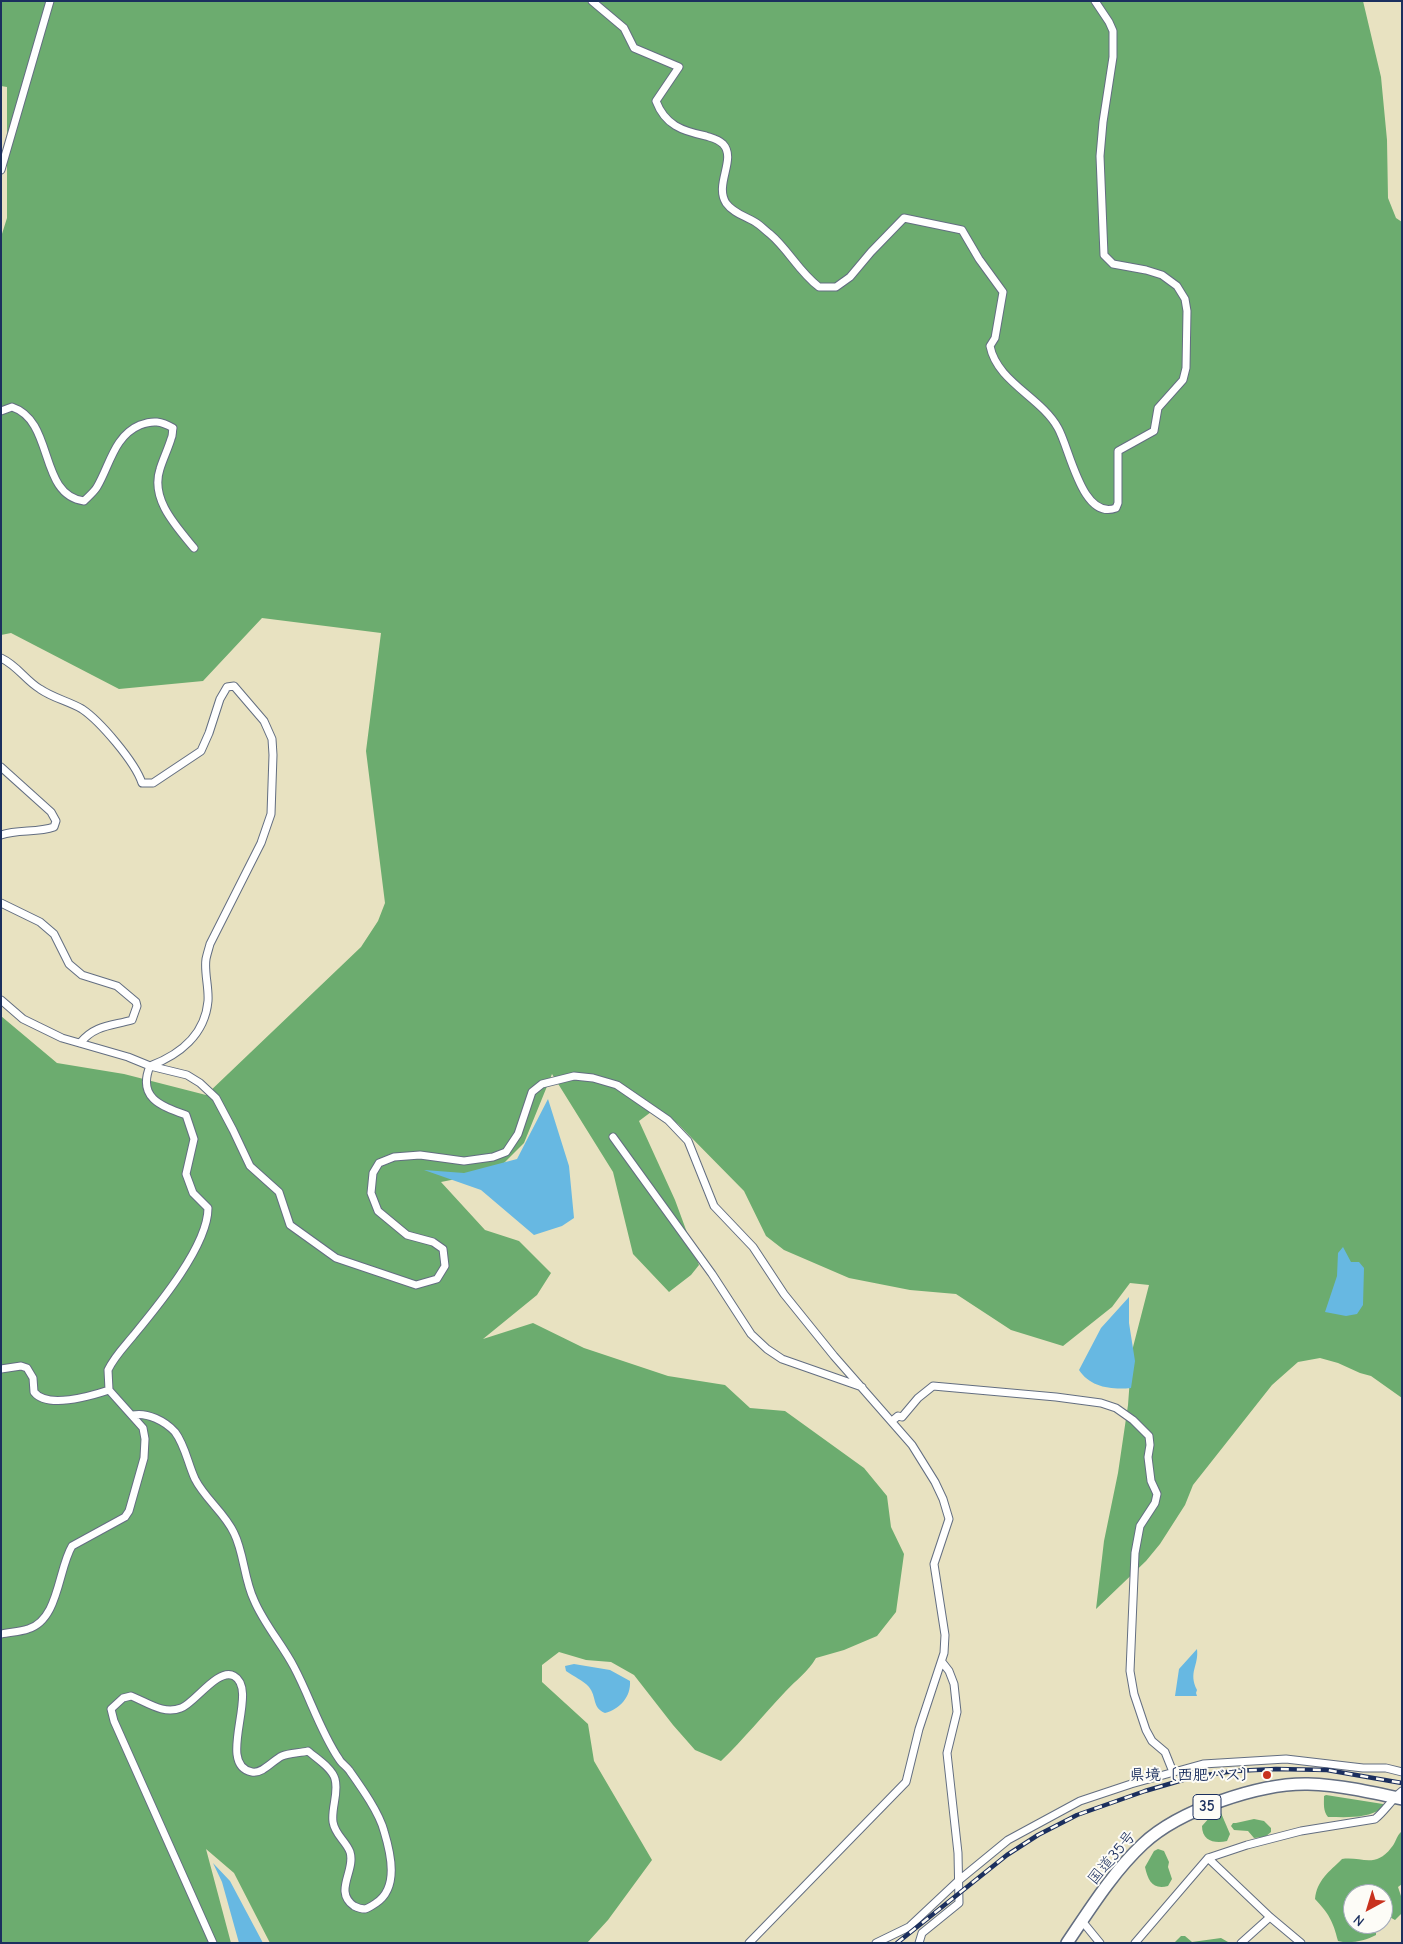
<!DOCTYPE html>
<html>
<head>
<meta charset="utf-8">
<style>
	body { margin:0 }
	#map { position:relative; width:1403px; height:1944px; overflow:hidden; background:#e8e2c1; font-family:"Comic Neue",sans-serif }
	canvas { display:block }
	.frame { position:absolute; inset:0; border:2px solid #1b2f5e; pointer-events:none }
	.north { position:absolute; left:1343px; top:1884px; width:50px; height:50px; box-sizing:border-box; background:#fdfcf7; border:1px solid #a3aaba; border-radius:50%; rotate:219deg; font-size:14px; font-weight:700; line-height:20px; text-align:center; color:#1b2f5e }
	.north::after { content:''; display:block; margin:auto; width:18px; height:22px; background:#c8321e; clip-path:polygon(50% 0,100% 100%,50% 72%,0 100%) }
</style>
</head>
<body>
<div id="map">
<canvas width="1403" height="1944"></canvas>
<div class="frame"></div>
<div class="north">N</div>
</div>
<script>
const context = document.querySelector('canvas').getContext('2d');
context.lineJoin = 'round';
function fillPath(path, color) { context.fillStyle = color; context.fill(path, 'evenodd'); }
function strokePath(path, color, width, dash) { context.strokeStyle = color; context.lineWidth = width; context.lineCap = dash ? 'butt' : 'round'; context.setLineDash(dash || []); context.stroke(path); }
function write(font, color, halo, rows, align = 'center') {
  context.font = font + ' "Comic Neue","Klee One",sans-serif'; context.lineWidth = 4; context.setLineDash([]); context.textBaseline = 'middle'; context.strokeStyle = halo; context.fillStyle = color; for (const [text, x, y, turn = 0] of rows) {
    context.save(); context.translate(x, y); context.rotate((+turn || 0) * Math.PI / 180); context.textAlign = isNaN(turn) ? turn : align; if (halo) context.strokeText(text, 0, 0); context.fillText(text, 0, 0); context.restore();
  }
}
const forest = new Path2D(`
	M1 1H1363L1381 77 1387 140 1388 198 1396 218 1402 222V1398L1371 1376 1360 1373 1338 1363 1320 1358 1298 1362 1272 1385 1193 1485 1185 1505 1160 1544 1146 1561 1096 1609 1104 1541 1118 1473 1128 1405 1132 1351 1149 1285 1130 1283 1112 1307 1063 1346 1011 1330 956 1294 910 1290 849 1278 784 1250 766 1236 744 1191 678 1124 655 1109 639 1121 675 1200 699 1265 691 1275 669 1292 633 1254 613 1172 552 1074 524 1143 496 1171 441 1182 485 1230 519 1241 551 1273 537 1295 483 1339 533 1323 584 1348 668 1376 725 1385 750 1408 785 1411 864 1468 887 1496 891 1527 904 1554 896 1612 877 1636 844 1650 816 1658C808 1672 796 1680 785 1692 763 1715 744 1739 721 1761L695 1750 673 1725 634 1675 611 1662 586 1660 559 1652 542 1665V1682L588 1724 594 1761 652 1860 608 1920 587 1943H270L234 1873 206 1849 231 1943H1V1016L57 1063 124 1074 206 1095 361 947 378 921 385 903 366 751 381 633 262 618 203 681 119 689 11 633 1 635V237L7 218V87L1 86Z
	M1326 1795 1383 1804V1808C1366 1819 1348 1817 1328 1817 1323 1811 1324 1804 1324 1796Z
	M1221 1813 1230 1834 1227 1841C1215 1844 1202 1841 1202 1826L1210 1817Z
	M1254 1819 1264 1821 1271 1828V1832L1265 1837 1254 1838 1248 1831 1234 1830 1231 1826 1233 1823H1236Z
	M1402 1831V1884L1398 1887 1402 1899V1913L1395 1920C1383 1914 1383 1906 1383 1894H1374L1372 1892C1363 1889 1356 1894 1349 1898L1353 1905V1924H1372L1376 1927V1935C1365 1941 1350 1944 1338 1941 1333 1921 1329 1914 1315 1899 1317 1880 1329 1872 1342 1859 1361 1856 1375 1869 1391 1848 1396 1843 1396 1836 1402 1831Z
	M1158 1849 1164 1851 1169 1862 1168 1867 1172 1879 1168 1886C1153 1890 1148 1881 1145 1867L1154 1851Z
	M1181 1936H1185L1192 1942 1221 1938 1228 1942 1174 1943Z`);
const water = new Path2D(`
	M548 1099 569 1166 574 1218 562 1226 534 1235 481 1190 424 1170 464 1173 517 1159Z
	M1343 1247 1351 1262H1359L1364 1268 1363 1305 1357 1314 1346 1316 1325 1312 1337 1276 1338 1253Z
	M1129 1297V1323L1135 1361 1131 1388C1111 1390 1090 1387 1079 1370L1101 1328Z
	M1197 1649C1199 1666 1188 1672 1197 1690L1196 1693 1197 1696H1175L1179 1669Z
	M574 1664 610 1670 630 1681C631 1697 620 1709 605 1713 592 1708 597 1697 589 1687 583 1680 574 1677 566 1671L565 1666Z
	M213 1863 230 1881 263 1943H239L222 1882Z`);
const minor = new Path2D(`
	M592 1 624 28 634 48 679 67 656 101C665 125 682 131 706 136 712 138 718 139 723 144 737 159 714 184 726 203 733 213 745 216 755 222 760 225 765 230 770 234 788 249 799 272 819 287H836L850 277 871 252 904 218 962 230 979 259 1003 292 995 338 990 346C997 382 1041 397 1058 428 1070 449 1082 521 1116 508L1118 503V451L1154 431 1158 408 1183 380 1186 368 1187 311 1185 299 1177 286 1162 275 1146 270 1113 264 1104 255 1100 156 1103 122 1113 57V31L1109 22 1095 1
	M1 170 50 1
	M1 411 12 407C55 421 38 495 84 501 88 497 94 492 97 487 110 465 114 436 140 425 153 420 161 421 173 428 172 432 173 436 171 439 168 449 163 459 160 469 150 499 176 526 194 548
	M1 658C18 666 25 680 40 689 53 698 68 701 82 709 100 721 135 762 142 783H153L201 751 209 733 220 699 227 687 234 686 264 721 272 739 273 755 271 814 261 843 210 944C209 948 207 954 206 959 204 972 209 987 208 1001 205 1035 179 1055 150 1066 137 1098 161 1106 186 1115L194 1139 186 1174 193 1193 208 1208C208 1246 157 1307 133 1336 124 1347 114 1357 108 1370L109 1390 143 1428 145 1439 144 1458 129 1511 125 1517 72 1546C58 1569 59 1620 28 1629 20 1632 10 1632 1 1634
	M1 767 51 812 56 821 54 827C37 833 18 829 1 835
	M1 903 40 922 54 934 69 964 82 975 117 986 136 1002 137 1006 132 1020C111 1026 95 1025 80 1043
	M1 1000 23 1019 62 1038 128 1057 150 1066 187 1075 200 1083 216 1098 233 1130 250 1166 279 1192 290 1225 336 1258 416 1285 437 1279 445 1266 443 1249 433 1242 407 1235 378 1211 371 1193 373 1173 379 1163 394 1157 420 1155 464 1161 493 1157 506 1152 518 1134 532 1092 542 1084 574 1076 593 1078 617 1085 668 1120 688 1141 714 1206 753 1247 784 1294 834 1356 912 1445 935 1482 943 1499 949 1519 934 1564 945 1635 944 1653 919 1729 906 1782 749 1943
	M613 1137 712 1274 751 1334 767 1349 782 1359 862 1387
	M1 1369 21 1366 27 1368 33 1378 34 1392C47 1409 91 1396 109 1390
	M133 1415C147 1412 165 1421 175 1432 185 1445 188 1464 195 1479 205 1499 225 1513 234 1533 244 1553 244 1579 254 1600 264 1624 282 1644 294 1667 310 1697 320 1731 339 1759 341 1763 346 1766 349 1770 361 1787 379 1812 384 1831 391 1854 399 1888 376 1903 373 1905 369 1908 365 1909 361 1909 358 1908 354 1906 333 1891 356 1871 350 1852 346 1841 335 1835 333 1822 331 1808 339 1793 335 1779 332 1768 317 1759 308 1751 300 1753 289 1753 282 1756 273 1760 263 1774 252 1772 215 1765 260 1690 234 1676 218 1667 194 1704 181 1708 163 1715 147 1702 131 1696L123 1698 111 1709 114 1721 213 1943
	M892 1421 898 1416 902 1417 918 1398 933 1386 1056 1397 1101 1403 1116 1408 1133 1420 1149 1436 1150 1445 1148 1457 1151 1481 1157 1494 1155 1503 1140 1526 1135 1553 1130 1671 1134 1694 1146 1730 1152 1741 1165 1752 1173 1772
	M1208 1858 1270 1917 1301 1943
	M1082 1921 1100 1943
	M876 1943 909 1927 958 1881 1008 1840 1080 1801 1131 1784 1203 1764 1286 1759 1363 1768H1386L1402 1772
	M919 1943 922 1933 959 1903 958 1853 947 1753 957 1712 954 1684 949 1671 942 1662
	M1135 1943 1208 1858 1247 1845 1301 1831 1375 1819C1385 1811 1392 1799 1402 1791
	M1241 1943 1270 1917`);
const trunk = new Path2D(`
	M1067 1943C1090 1909 1113 1872 1143 1844 1179 1810 1260 1783 1308 1784 1340 1785 1371 1792 1402 1799`);
const rail = new Path2D(`
	M897 1943 1007 1855 1038 1835 1077 1815 1145 1791 1193 1777 1234 1771 1276 1769 1327 1770 1402 1783`);
const markers = [
	[1267,1775,5,"#c8321e"]
];
const shields = [
	[1207,1807,28]
];
const shieldNames = [
	["35",1207,1807]
];
const poiNames = [
	["県境〔西肥バス〕",1257,1775]
];
const streetNames = [
	["国道35号",1112,1858,-50]
];
fillPath(forest, '#6cac6f');
fillPath(water, '#67b8e2');
strokePath(minor, '#636e81', 9);
strokePath(trunk, '#636e81', 14);
strokePath(minor, '#fff', 7);
strokePath(trunk, '#fff', 11);
strokePath(rail, '#1b2f5e', 4.5);
strokePath(rail, '#fdfcf7', 2.5, [8]);
for (const [x, y, r, color] of markers) { const dot = new Path2D(); dot.arc(x, y, r, 0, 2 * Math.PI); context.fillStyle = color; context.fill(dot); strokePath(dot, '#fdfcf7', 2); }
for (const [x, y, w] of shields) { const box = new Path2D(); box.roundRect(x - w / 2, y - 12.5, w, 25, 4); context.fillStyle = '#fdfcf7'; context.fill(box); strokePath(box, '#1b2f5e', 1); }
write('bold 15px', '#1b2f5e', null, shieldNames);
write('bold 16px', '#1b2f5e', '#fdfcf7', poiNames, 'right');
write('16px', '#1b2f5e', '#fdfcf7', streetNames);
</script>
</body>
</html>
